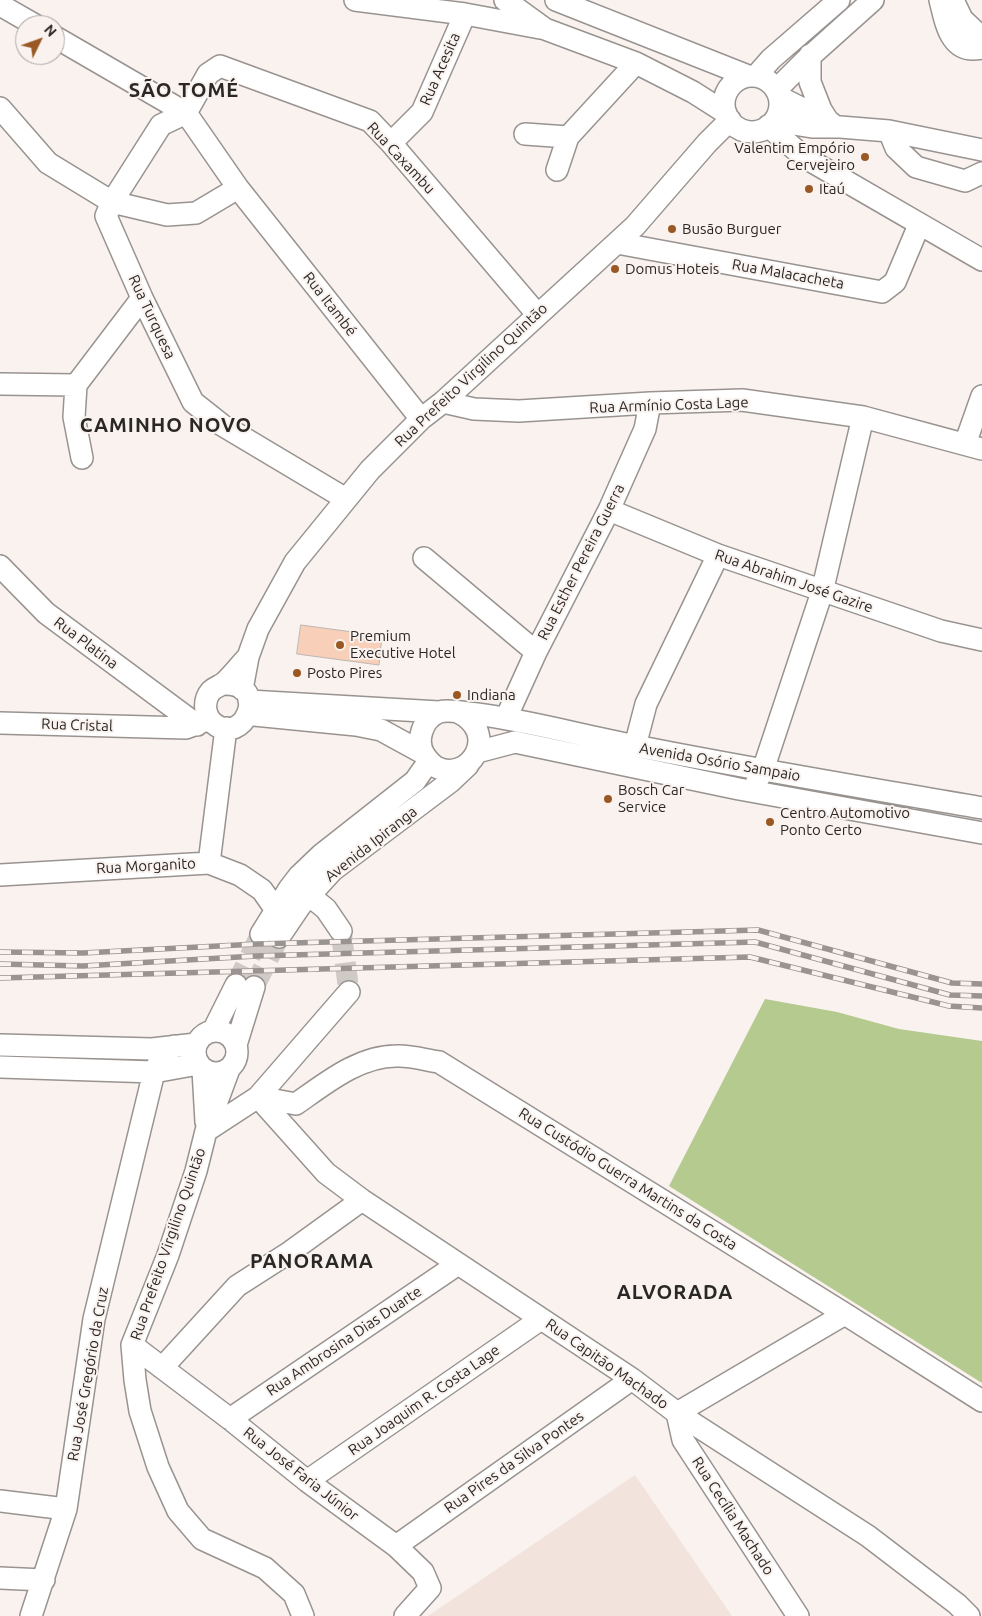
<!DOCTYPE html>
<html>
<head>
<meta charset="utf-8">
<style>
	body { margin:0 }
	#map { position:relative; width:982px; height:1616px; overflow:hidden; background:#f9f2ef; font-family:Ubuntu,sans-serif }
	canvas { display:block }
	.north { position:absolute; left:15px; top:15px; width:50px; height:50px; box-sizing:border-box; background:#f9f2ef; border:1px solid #a6a19f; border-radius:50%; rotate:48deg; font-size:14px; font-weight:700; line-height:20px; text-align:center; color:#2a2826 }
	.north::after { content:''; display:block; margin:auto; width:18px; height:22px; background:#9a5924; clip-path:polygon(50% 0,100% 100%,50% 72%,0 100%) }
</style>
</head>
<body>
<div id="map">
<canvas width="982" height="1616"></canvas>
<div class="north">N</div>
</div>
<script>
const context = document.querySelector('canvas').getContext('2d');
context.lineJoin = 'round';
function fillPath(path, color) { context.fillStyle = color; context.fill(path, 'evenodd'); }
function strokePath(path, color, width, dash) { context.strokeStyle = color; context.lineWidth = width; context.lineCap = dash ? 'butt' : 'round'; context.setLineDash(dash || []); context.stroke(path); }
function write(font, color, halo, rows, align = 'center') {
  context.font = font + ' Ubuntu,sans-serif'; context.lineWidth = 4; context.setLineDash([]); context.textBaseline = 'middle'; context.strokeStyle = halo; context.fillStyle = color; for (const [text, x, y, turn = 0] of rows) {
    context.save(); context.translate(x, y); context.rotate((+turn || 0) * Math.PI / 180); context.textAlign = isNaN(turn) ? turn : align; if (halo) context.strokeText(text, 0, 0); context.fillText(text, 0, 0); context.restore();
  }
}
const built = new Path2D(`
	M635 1475 732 1616H428Z`);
const green = new Path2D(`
	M765 999 837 1012 899 1029 982 1041V1383L669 1186Z`);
const building = new Path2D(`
	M301 625 382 636 379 665 297 654Z`);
const minorTunnel = new Path2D(`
	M341 931 349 992
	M236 985 261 934
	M254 987 279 937`);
const minor = new Path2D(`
	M355 0 465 14 540 28
	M505 0 545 29 636 63 693 92 726 113
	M556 0 748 76
	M940 0C946 23 950 55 982 48
	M953 0 962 19 982 38
	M0 5 35 25
	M55 37 186 113 238 188 421 419
	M810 55V82L821 110 828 121
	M756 76 771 59 839 0
	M724 104a28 28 0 1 1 56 0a28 28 0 1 1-56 0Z
	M776 90 806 60 873 0
	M779 97 831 123
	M0 108 48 163 112 202 167 215 196 213 238 188
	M186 113 161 125 112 202 106 216 142 298 193 402 222 425 346 499
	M186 113 208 74 220 66 370 121 391 143 537 314
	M774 121 812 127H840L889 131 982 150
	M768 126 804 157 982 260
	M889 131 896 148 916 167 965 181 982 173
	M525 134 568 137 636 63
	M391 143 422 112 465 14
	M557 170 568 137
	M617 243 882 292 895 282 919 225
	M0 384 76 385
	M443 402 474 409 519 411 650 403 742 400 863 417 982 449
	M965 444 982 396
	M82 458 74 417 76 385 142 298
	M609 510 718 555 941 631 982 640
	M424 558 536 652
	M0 566 46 613 197 725
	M223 684C272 682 244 749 213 723 204 715 203 700 211 691 215 687 220 686 224 683 233 675 240 665 248 657
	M242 689 248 657 258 629 295 562 370 470 421 419 443 402 635 226 707 143 730 120
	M249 701 439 712
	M458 712C502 734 468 784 436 767 431 764 428 760 425 756 415 742 422 719 439 712 450 709 465 713 477 714 530 721 583 736 636 746 751 769 867 788 982 808
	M254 715 356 725 381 730 423 753
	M506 718 536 652 609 510 645 429 650 403
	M0 723 186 728 202 722
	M635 746 646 704 718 555
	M477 752 515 742 739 789 982 833
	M757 781 763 770 822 592 863 417
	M209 863 226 728
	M0 875 209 863 240 875 262 890 276 910
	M310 896 326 909 341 931
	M261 934 289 889 299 876 321 855 415 781 429 761
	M279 937 300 906 333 870 450 782 468 765
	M195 1052a21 21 0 1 1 42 0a21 21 0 1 1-42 0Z
	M213 1031 236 985
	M0 1045 152 1049 196 1044
	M236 1045 254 987
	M0 1067 154 1072 198 1064
	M229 1069 206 1131 196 1171 168 1255 132 1345 135 1380 140 1411 158 1467 178 1511 202 1539 265 1568 294 1594 303 1616
	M203 1070 206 1122
	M258 1097 326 1173 362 1200 632 1379 677 1413 868 1536 957 1604 969 1616
	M258 1097 296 1104C326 1083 359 1056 396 1056 410 1055 425 1060 439 1062L845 1314 982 1401
	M206 1131 258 1097 349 992
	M132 1345 230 1419 307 1481 396 1546 423 1572 430 1588 405 1616
	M162 1368 237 1286 290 1252 362 1200
	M677 1413 683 1440 798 1616
	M677 1413 845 1314
	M230 1419 458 1264
	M307 1481 541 1319
	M0 1501 66 1509
	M396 1546 632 1379
	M0 1578 44 1580
	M31 1616 66 1509 94 1319 154 1072 162 1057 174 1046`);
const rail = new Path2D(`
	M0 952 83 953 257 944 758 930 952 983 982 984
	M0 964 83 966 256 956 755 942 950 995 982 996
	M0 978 750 957 949 1006 982 1008`);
const markers = [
	[865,157,5,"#9a5924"],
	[809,189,5,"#9a5924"],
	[672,229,5,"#9a5924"],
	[615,269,5,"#9a5924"],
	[340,645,5,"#9a5924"],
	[297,673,5,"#9a5924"],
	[457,695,5,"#9a5924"],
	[608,799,5,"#9a5924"],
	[770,822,5,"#9a5924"]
];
const streetNames = [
	["Rua Acesita",440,69,-66],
	["Rua Caxambu",401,158,47],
	["Rua Malacacheta",788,274,10],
	["Rua Itambé",330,304,52],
	["Rua Turquesa",152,317,65],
	["Rua Prefeito Virgilino Quintão",471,375,-43],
	["Rua Armínio Costa Lage",669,405,-2],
	["Rua Esther Pereira Guerra",581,562,-63],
	["Rua Abrahim José Gazire",794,581,19],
	["Rua Platina",86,643,37],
	["Rua Cristal",77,725,2],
	["Avenida Osório Sampaio",720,762,10],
	["Avenida Ipiranga",371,844,-38],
	["Rua Morganito",146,866,-3],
	["Rua Custódio Guerra Martins da Costa",628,1179,32],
	["Rua Prefeito Virgilino Quintão",168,1244,-71],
	["Rua Ambrosina Dias Duarte",344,1341,-34],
	["Rua Capitão Machado",607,1364,35],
	["Rua José Gregório da Cruz",88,1374,-80],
	["Rua Joaquim R. Costa Lage",424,1400,-35],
	["Rua Pires da Silva Pontes",514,1462,-35],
	["Rua José Faria Júnior",301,1474,38],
	["Rua Cecília Machado",733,1516,57]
];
const poiNames = [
	["Valentim Empório",855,148,"right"],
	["Cervejeiro",855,165,"right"],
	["Itaú",819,189],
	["Busão Burguer",682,229],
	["Domus Hoteis",625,269],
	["Premium",350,636],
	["Executive Hotel",350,653],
	["Posto Pires",307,673],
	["Indiana",467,695],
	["Bosch Car",618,790],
	["Service",618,807],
	["Centro Automotivo",780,813],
	["Ponto Certo",780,830]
];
const districtNames = [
	["SÃO TOMÉ",184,90],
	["CAMINHO NOVO",166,425],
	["PANORAMA",312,1261],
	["ALVORADA",675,1292]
];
fillPath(built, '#f2e4dc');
fillPath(green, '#b4ca8f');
fillPath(building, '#f8cfb8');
strokePath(building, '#bcb6b2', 1);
strokePath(minorTunnel, '#d0cac7', 21, [21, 11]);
strokePath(minor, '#999390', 24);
strokePath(minor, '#fff', 21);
strokePath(rail, '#999492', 5.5);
strokePath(rail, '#f9f2ef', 4, [11]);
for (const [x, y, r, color] of markers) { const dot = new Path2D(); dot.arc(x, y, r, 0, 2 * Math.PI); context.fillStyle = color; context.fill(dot); strokePath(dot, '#f9f2ef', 2); }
write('15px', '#2a2826', '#f9f2ef', streetNames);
write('15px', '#2a2826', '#f9f2ef', poiNames, 'left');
context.letterSpacing = '1px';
write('bold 20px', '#2a2826', '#f9f2ef', districtNames);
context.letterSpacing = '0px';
</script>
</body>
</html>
